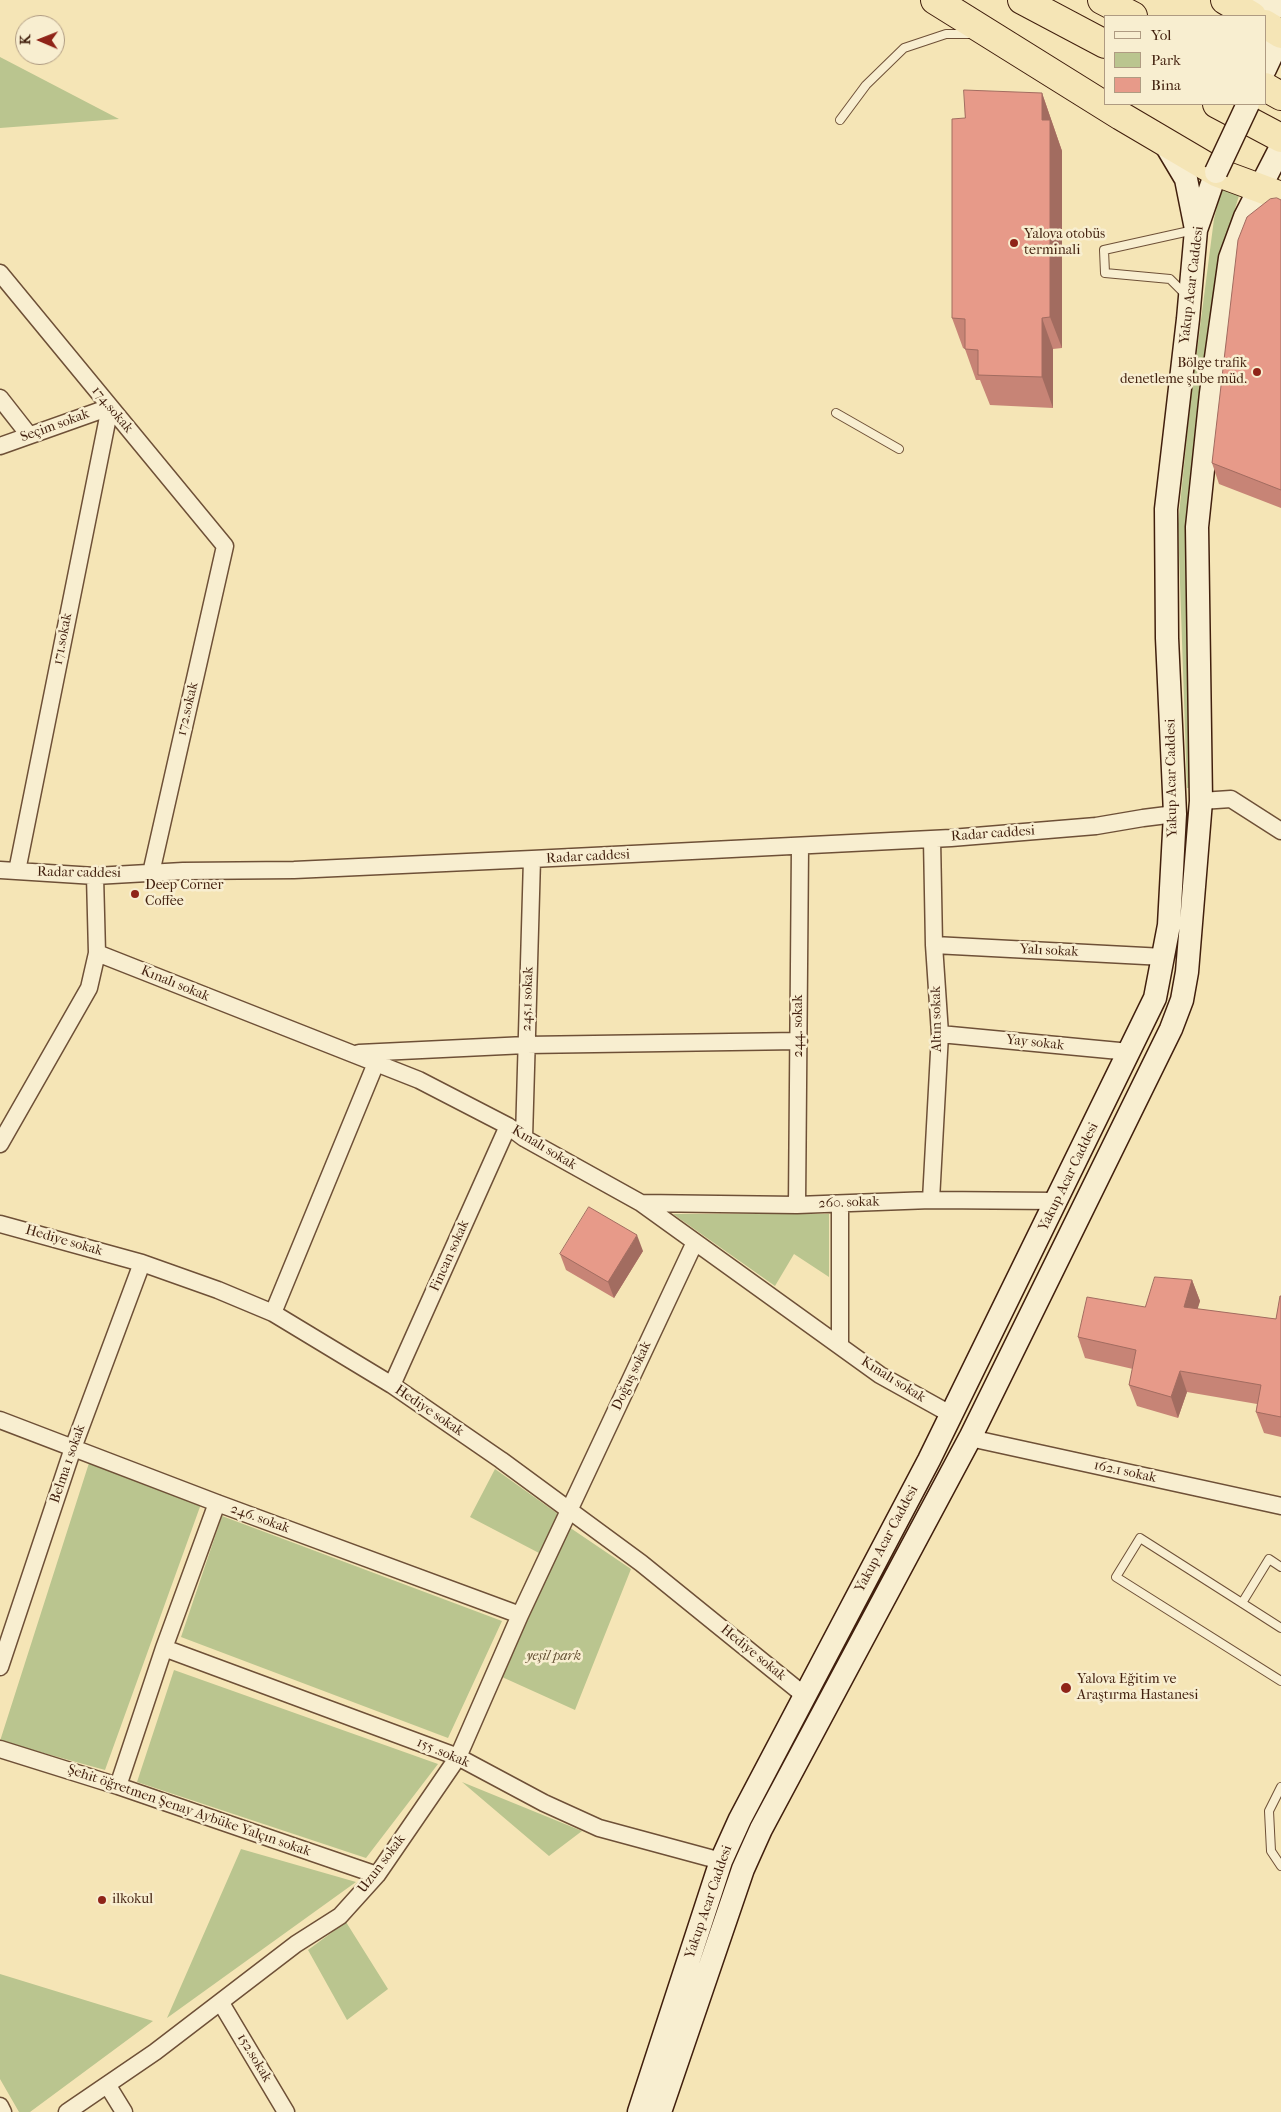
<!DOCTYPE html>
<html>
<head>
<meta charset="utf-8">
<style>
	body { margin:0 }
	#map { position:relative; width:1281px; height:2112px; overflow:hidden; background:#f5e5b6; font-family:"IM FELL French Canon",serif }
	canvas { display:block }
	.legend { position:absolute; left:1104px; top:15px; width:162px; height:90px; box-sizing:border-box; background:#f8eed0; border:1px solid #af9b82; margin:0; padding:6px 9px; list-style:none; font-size:15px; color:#411f0d }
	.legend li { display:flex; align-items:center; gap:10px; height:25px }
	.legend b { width:25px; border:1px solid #af9b82 }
	.north { position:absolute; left:15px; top:15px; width:50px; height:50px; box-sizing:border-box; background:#f8eed0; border:1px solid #af9b82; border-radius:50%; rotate:271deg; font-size:14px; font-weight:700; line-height:20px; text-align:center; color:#411f0d }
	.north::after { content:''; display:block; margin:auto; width:18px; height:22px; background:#8f2418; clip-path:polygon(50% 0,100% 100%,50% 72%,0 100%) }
</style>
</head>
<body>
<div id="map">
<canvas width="1281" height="2112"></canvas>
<ul class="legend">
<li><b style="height:6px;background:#f8eed0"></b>Yol</li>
<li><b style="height:14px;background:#bac58f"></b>Park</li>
<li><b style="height:14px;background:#e79a89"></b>Bina</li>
</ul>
<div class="north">K</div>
</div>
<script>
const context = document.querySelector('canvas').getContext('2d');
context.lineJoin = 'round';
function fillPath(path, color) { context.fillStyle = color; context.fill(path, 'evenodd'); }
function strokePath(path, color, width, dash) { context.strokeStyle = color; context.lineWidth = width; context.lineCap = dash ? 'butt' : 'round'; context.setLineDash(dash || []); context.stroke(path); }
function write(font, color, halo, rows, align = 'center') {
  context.font = font + ' "IM FELL French Canon",serif'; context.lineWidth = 5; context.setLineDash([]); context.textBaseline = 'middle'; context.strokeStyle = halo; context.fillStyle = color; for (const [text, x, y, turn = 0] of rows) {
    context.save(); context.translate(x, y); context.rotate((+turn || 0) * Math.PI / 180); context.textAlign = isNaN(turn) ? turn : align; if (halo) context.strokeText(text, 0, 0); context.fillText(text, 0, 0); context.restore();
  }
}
const green = new Path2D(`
	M0 57 119 119 0 128Z
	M1223 183 1241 189 1224 245 1192 788H1187L1178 524 1191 397 1214 219Z
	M673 1214H829V1277L794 1254 775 1286Z
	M89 1463 201 1504 105 1770 0 1741Z
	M495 1469 558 1514 539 1553 470 1517Z
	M222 1516 502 1621 448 1738 181 1637Z
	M569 1527 631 1569 575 1710 502 1677Z
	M174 1670 438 1764 366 1858 137 1782Z
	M462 1782 582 1831 549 1856Z
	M241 1849 356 1882 167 2018Z
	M346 1922 388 1989 347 2020 308 1950Z
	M0 1974 153 2021 30 2112H19L0 2079Z`);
const lane = new Path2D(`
	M840 120 866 85 904 48 946 34H973
	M1186 295 1170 279 1105 273 1104 250 1194 230
	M836 413 899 449
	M1281 1567 1269 1559 1242 1603 1140 1538 1116 1577 1281 1681
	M1242 1603 1281 1628
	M1281 1787 1269 1811 1271 1851 1281 1866`);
const street = new Path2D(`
	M0 273 225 546 151 873
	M0 398 29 435
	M0 446 110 407
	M1201 801 1231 799 1281 831
	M0 870 95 876 183 871 294 870 532 859 951 838 1096 826 1143 818 1175 814
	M17 871 110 407
	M934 945 1164 957
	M97 953 419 1080 508 1126 524 1138 641 1203 880 1375 952 1415
	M940 1034 1130 1052
	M359 1053 526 1045 799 1041
	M524 1138 532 859
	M0 1144 89 988 97 953 95 876
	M931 1200 940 1034 934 945 932 839
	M641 1203 797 1205 931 1200 1057 1201
	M797 1205 800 847
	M0 1224 142 1263 218 1290 273 1313 392 1385 501 1460 641 1563 804 1695
	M273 1313 376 1063
	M840 1345V1204
	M392 1385 508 1126
	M0 1420 217 1503 520 1615
	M970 1438 1281 1506
	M164 1648 458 1757 544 1803 599 1828 721 1861
	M0 1667 73 1448 142 1263
	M0 1749 118 1786 377 1875
	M118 1786 164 1648 217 1503
	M221 2003 286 2112
	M108 2086 124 2112
	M0 2106 3 2112
	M67 2112 155 2052 296 1944 340 1916 377 1875 458 1757 520 1615 695 1242`);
const secondary = new Path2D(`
	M1240 9 1274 8 1281 5
	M1265 69 1281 35
	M1164 142 1186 179 1196 229
	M639 2112 721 1861 740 1819 929 1460 1155 998 1169 925 1175 814 1167 638 1166 509 1188 319 1196 230 1216 172
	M660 2112 743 1869 761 1829 970 1438 1171 1029 1182 1000 1187 972 1201 801 1197 527 1211 393 1230 258 1245 217 1281 147`);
const highway = new Path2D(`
	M935 0 1121 116 1216 172 1281 196
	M1022 0 1105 44
	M1102 0 1133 16
	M1225 0 1252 16
	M1265 24 1281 34
	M1265 87 1281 96
	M1217 104 1281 138`);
const secondaryBridge = new Path2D(`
	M1216 172 1248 104`);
const wall = new Path2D(`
	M1042 93 1062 151V348L1053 349V408L990 405 980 380H976L965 349 963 348 952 318 965 118Z
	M1281 200V508L1219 484 1212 463Z
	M643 1251 614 1298 566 1270 560 1254Z
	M1192 1280 1200 1301 1197 1309 1276 1319 1281 1296V1437L1264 1433 1256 1412 1257 1404 1187 1392 1178 1418 1137 1406 1129 1385 1133 1369 1085 1358 1078 1337 1145 1307Z`);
const shadedWall = new Path2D(`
	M1042 93 1062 151V348L1050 317 1042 120Z
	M1042 318 1053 349V408L1042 377Z
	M637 1235 643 1251 614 1298 608 1282Z
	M1192 1280 1200 1301 1192 1328 1184 1307Z
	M1180 1371 1187 1392 1178 1418 1171 1397Z`);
const building = new Path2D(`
	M964 90 1042 93V120H1050V317L1042 318V377L978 375V350L965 349V319L952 318V119L965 118Z
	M1277 198 1281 200V490L1212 463 1238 240 1247 217 1270 199Z
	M589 1207 637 1235 608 1282 560 1254Z
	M1155 1277 1192 1280 1184 1307 1276 1319 1280 1296H1281V1417L1256 1412 1261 1385 1180 1371 1171 1397 1129 1385 1136 1350 1078 1337 1087 1297 1145 1307Z`);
const markers = [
	[1014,243,5,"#8f2418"],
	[1257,372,5,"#8f2418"],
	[135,894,5,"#8f2418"],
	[1066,1688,6,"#8f2418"],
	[102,1900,5,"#8f2418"]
];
const poiNames = [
	["Yalova otobüs",1024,235],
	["terminali",1024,251],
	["Bölge trafik",1247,364,"right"],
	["denetleme şube müd.",1247,380,"right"],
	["Deep Corner",145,886],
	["Coffee",145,902],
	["Yalova Eğitim ve",1077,1680],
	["Araştırma Hastanesi",1077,1696],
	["ilkokul",112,1900]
];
const streetNames = [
	["Yakup Acar Caddesi",1192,285,-83],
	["174.sokak",112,410,50],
	["Seçim sokak",55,426,-20],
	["171.sokak",63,639,-79],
	["172.sokak",188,709,-77],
	["Yakup Acar Caddesi",1172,778,-91],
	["Radar caddesi",993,834,-4],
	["Radar caddesi",588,857,-3],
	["Radar caddesi",79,873,1],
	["Yalı sokak",1049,951,3],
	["Kınalı sokak",175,984,22],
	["245.1 sokak",528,999,-88],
	["Altın sokak",937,1019,-91],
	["244. sokak",799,1026,-90],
	["Yay sokak",1035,1043,6],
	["Kınalı sokak",544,1148,31],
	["Yakup Acar Caddesi",1069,1177,-64],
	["260. sokak",849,1203,-2],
	["Hediye sokak",64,1241,16],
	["Fincan sokak",450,1256,-66],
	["Doğuş sokak",632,1376,-65],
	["Kınalı sokak",893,1380,32],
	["Hediye sokak",429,1411,34],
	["Belma 1 sokak",68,1464,-71],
	["162.1 sokak",1125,1472,12],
	["246. sokak",260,1519,20],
	["Yakup Acar Caddesi",887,1539,-62],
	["Hediye sokak",753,1653,39],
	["155 .sokak",443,1753,23],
	["Şehit öğretmen Şenay Aybüke Yalçın sokak",189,1811,19],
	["Uzun sokak",382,1864,-53],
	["Yakup Acar Caddesi",709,1902,-71],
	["152.sokak",254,2058,59]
];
const parkNames = [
	["yeşil park",554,1657]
];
fillPath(green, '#bac58f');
strokePath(lane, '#6e5037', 10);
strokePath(street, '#6e5037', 19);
strokePath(secondary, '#411f0d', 25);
strokePath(highway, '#411f0d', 30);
strokePath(lane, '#f8eed0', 8);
strokePath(street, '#f8eed0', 16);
strokePath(secondary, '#f8eed0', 22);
strokePath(highway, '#f5e5b6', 28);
strokePath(secondaryBridge, '#411f0d', 25, []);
strokePath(secondaryBridge, '#f8eed0', 22);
fillPath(wall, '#c78476');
fillPath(shadedWall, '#a26c60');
fillPath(building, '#e79a89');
strokePath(building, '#a26c60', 1);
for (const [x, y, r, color] of markers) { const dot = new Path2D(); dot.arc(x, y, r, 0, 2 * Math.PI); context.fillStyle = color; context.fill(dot); strokePath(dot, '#f8eed0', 2); }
write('14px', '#411f0d', '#f8eed0', poiNames, 'left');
write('14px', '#411f0d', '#f8eed0', streetNames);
write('italic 14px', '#655134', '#f8eed0', parkNames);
</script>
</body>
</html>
